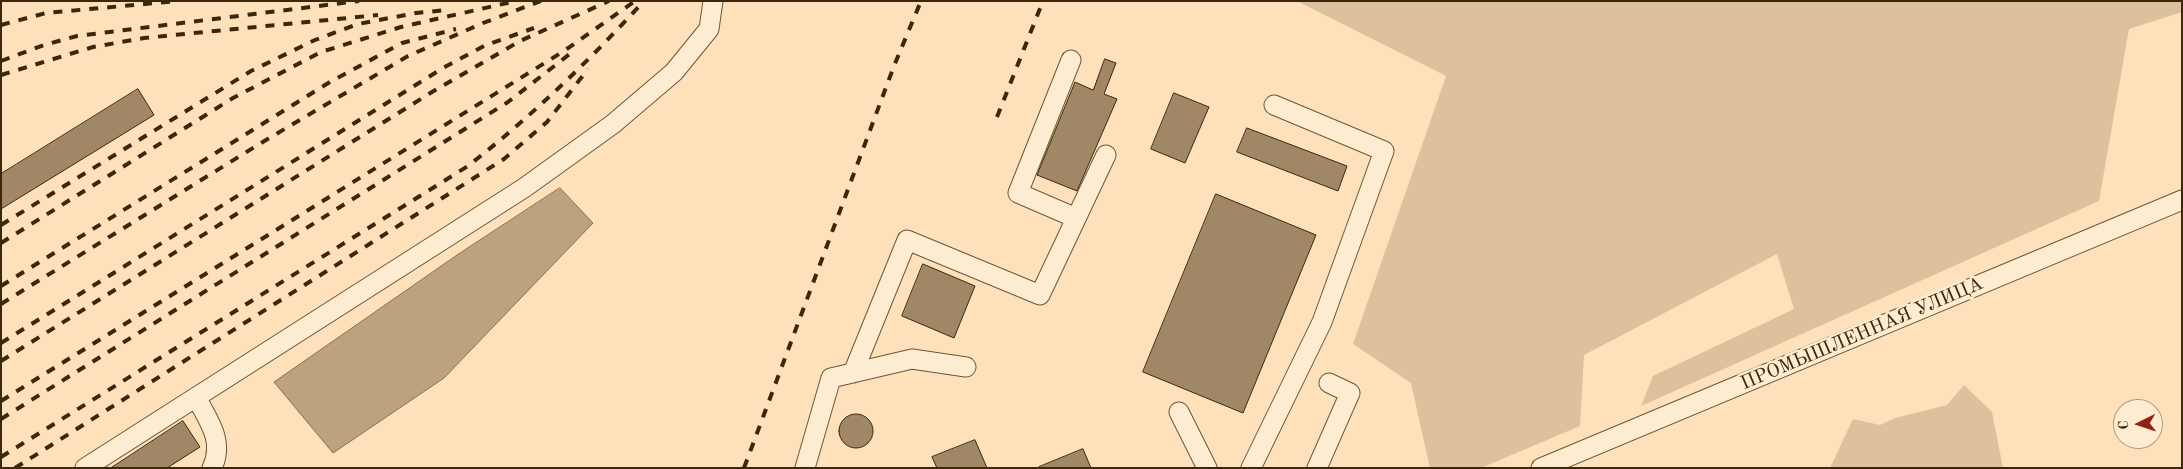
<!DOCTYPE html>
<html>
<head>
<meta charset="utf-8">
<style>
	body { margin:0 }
	#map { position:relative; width:2183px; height:469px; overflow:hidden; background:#fee1ba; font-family:"Old Standard TT",serif }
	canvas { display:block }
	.frame { position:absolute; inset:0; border:2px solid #3b270c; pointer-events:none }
	.north { position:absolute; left:2113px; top:399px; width:50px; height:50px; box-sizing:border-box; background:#feecd2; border:1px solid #b09d83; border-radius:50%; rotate:266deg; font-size:14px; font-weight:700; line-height:20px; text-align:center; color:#3b270c }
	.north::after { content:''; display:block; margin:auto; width:18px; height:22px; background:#8f2418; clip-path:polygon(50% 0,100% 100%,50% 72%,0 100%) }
</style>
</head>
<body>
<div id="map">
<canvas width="2183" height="469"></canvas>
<div class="frame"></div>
<div class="north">С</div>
</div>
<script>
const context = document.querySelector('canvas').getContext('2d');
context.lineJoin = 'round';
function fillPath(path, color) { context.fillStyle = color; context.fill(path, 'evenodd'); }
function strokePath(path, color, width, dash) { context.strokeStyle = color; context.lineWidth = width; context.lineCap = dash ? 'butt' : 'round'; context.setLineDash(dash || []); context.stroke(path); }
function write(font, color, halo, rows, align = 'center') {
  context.font = font + ' "Old Standard TT",serif'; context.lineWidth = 5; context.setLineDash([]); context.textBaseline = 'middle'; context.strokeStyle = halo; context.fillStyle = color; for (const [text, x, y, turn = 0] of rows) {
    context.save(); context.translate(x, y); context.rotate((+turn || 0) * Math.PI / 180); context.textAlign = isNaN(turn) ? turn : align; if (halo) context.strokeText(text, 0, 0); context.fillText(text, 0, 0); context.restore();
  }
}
const green = new Path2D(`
	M1297 1H2182V12L2129 29 2099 201 1641 406 1653 376 1794 309 1777 254 1584 355 1580 426 1481 468H1430L1411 383 1353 344 1446 76Z
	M1964 385 1992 412 2003 468H1830L1853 419 1880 425 1895 418 1947 405Z`);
const water = new Path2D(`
	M560 188 593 223 444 378 333 453 274 382 460 253Z`);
const building = new Path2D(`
	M1105 59 1116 63 1104 94 1117 99 1077 191 1037 175 1075 82 1093 90Z
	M138 89 154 115 1 209V174Z
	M1174 93 1209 107 1185 163 1151 149Z
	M1247 128 1347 166 1338 191 1237 152Z
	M1216 194 1316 235 1243 413 1143 372Z
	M923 264 975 286 954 338 902 316Z
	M839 431a17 17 0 1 1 34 0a17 17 0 1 1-34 0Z
	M183 421 200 447 167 468H111Z
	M975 440 987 468H937L932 457Z
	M1083 449 1091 468H1039V467Z`);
const minor = new Path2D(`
	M1071 60 1018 193 1076 218
	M853 373 907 240 1040 295 1106 155
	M196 397C208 420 225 441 212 468
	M1179 412 1207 468
	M85 468 524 188 613 124 674 72 709 29 713 1
	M805 468 831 378 912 359 966 367
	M1251 468 1322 322 1384 151 1274 105
	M1317 468 1350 393 1329 383
	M1541 468 2182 200`);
const rail = new Path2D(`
	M1 25 46 13 178 1
	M1 61 44 45 77 36 359 1
	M1 75 93 47 144 38 378 15
	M997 117 1043 1
	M1 225 251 71 315 40 358 24 416 13 447 10
	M1 243 233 98 321 52 401 27 516 1
	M1 286 330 82 402 43 456 29
	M1 304 261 143 408 56 483 23 541 1
	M1 343 443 68 486 45 534 28
	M1 361 432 92 520 41 609 1
	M1 401 564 51 635 1
	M1 419 508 102 571 53
	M1 457 468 166C532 116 589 61 644 1
	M15 468 504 159 547 122 588 69
	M744 468 894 66 921 1`);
const streetNames = [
	["ПРОМЫШЛЕННАЯ УЛИЦА",1862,334,-23]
];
fillPath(green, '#ddc19c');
fillPath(water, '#bca27f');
strokePath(water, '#887151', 1);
fillPath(building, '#a08866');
strokePath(building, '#3b270c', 1);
strokePath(minor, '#6c5638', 21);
strokePath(minor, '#feecd2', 19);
strokePath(rail, '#3b270c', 4, [9, 9]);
write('19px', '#3b270c', '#feecd2', streetNames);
</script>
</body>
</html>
